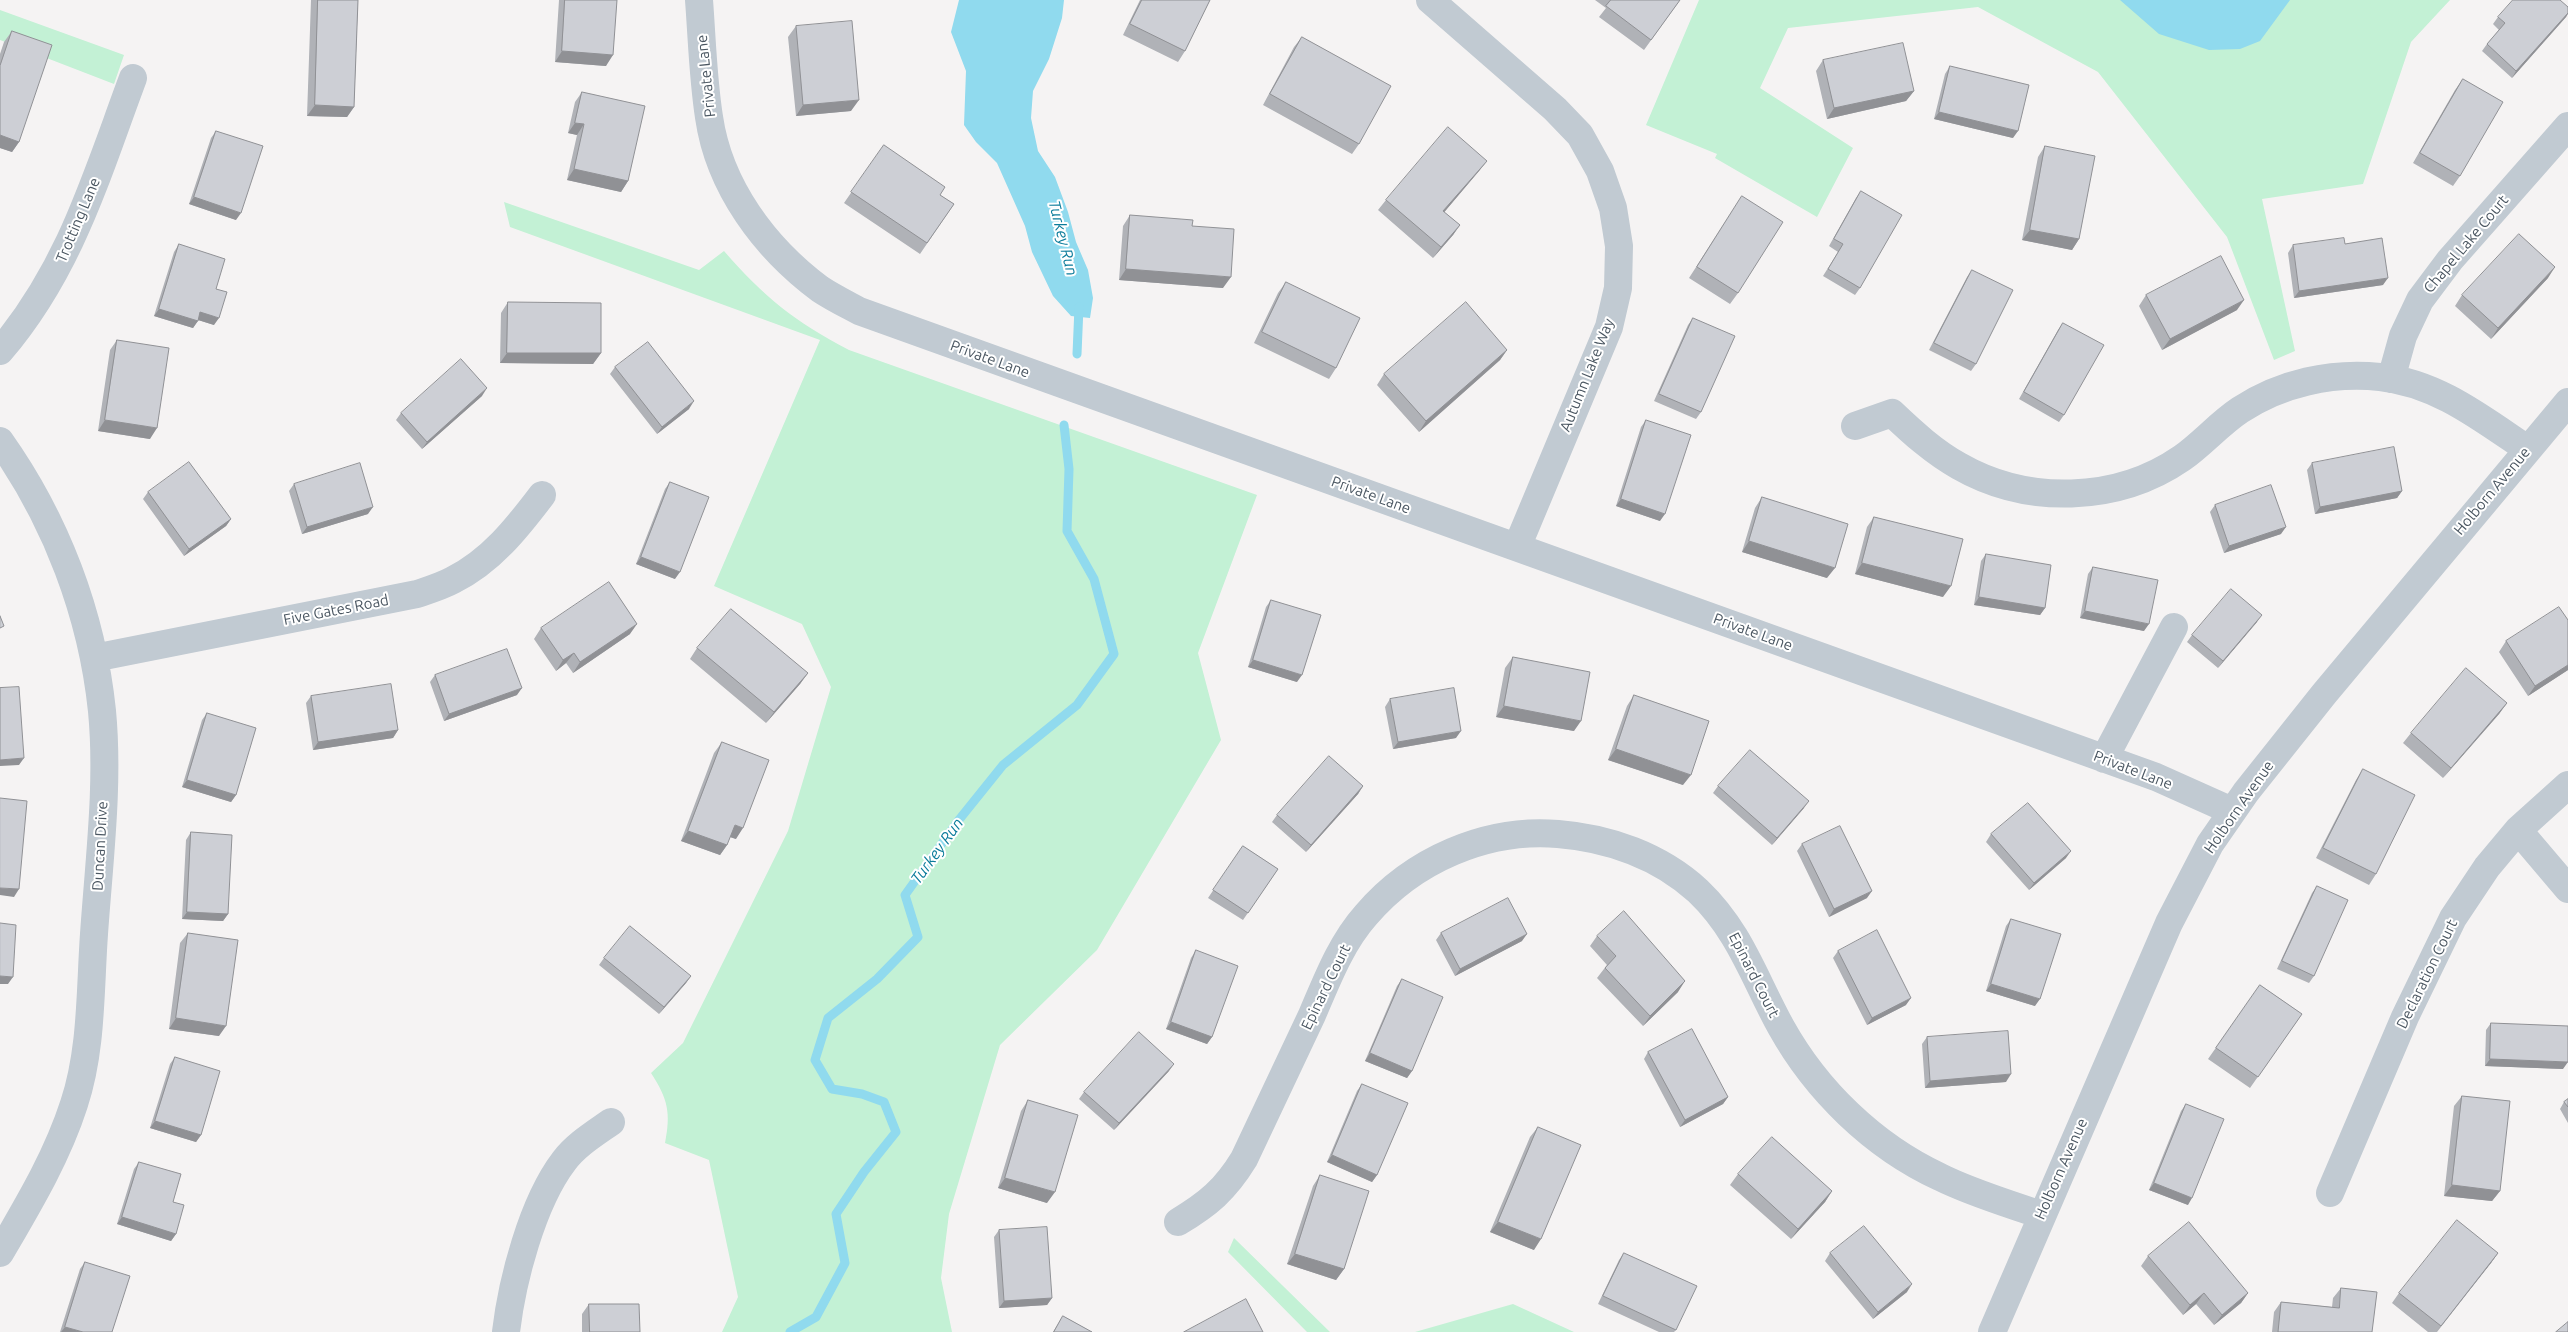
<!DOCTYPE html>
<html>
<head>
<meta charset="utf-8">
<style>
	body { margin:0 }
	canvas { display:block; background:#f5f3f3 }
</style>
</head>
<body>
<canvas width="2568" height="1332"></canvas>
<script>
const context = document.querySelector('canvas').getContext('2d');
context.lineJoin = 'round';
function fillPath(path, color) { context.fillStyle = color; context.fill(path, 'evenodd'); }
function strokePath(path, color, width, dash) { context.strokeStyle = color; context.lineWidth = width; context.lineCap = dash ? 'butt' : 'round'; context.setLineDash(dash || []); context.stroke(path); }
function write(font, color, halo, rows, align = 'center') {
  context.font = font + ' Ubuntu,sans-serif'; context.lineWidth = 4; context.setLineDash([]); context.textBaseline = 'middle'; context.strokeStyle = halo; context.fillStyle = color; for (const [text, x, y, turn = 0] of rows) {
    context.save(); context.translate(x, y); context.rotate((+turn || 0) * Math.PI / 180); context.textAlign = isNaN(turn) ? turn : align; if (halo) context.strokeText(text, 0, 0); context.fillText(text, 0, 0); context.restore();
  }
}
const green = new Path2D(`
	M1699 0H2450L2411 42 2363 184 2262 199 2295 351 2274 360 2227 237 2098 72 1978 7 1788 28 1760 88 1853 148 1817 217 1715 158 1717 154 1646 125Z
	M0 10 124 55 114 84 0 40Z
	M504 202 699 270 724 251C763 296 795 322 849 350L1257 495 1198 653 1221 740 1097 950 1000 1045 949 1214 941 1278 952 1332H722L738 1297 709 1160 665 1143C671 1113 668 1099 651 1073L683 1043 788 831 831 687 802 624 714 586 820 340 510 227Z
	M1234 1238 1330 1332H1307L1228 1252Z
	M1513 1304 1574 1332H1415Z`);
const water = new Path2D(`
	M959 0H1064L1062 18 1049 59 1033 91 1031 118 1038 151 1055 177 1068 212 1076 242 1088 270 1093 298 1090 318 1071 316 1053 296 1032 252 1025 226 997 163 976 142 964 125 966 71 951 32Z
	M2120 0H2290L2260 41 2240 49 2209 50 2159 34Z`);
const stream = new Path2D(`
	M1077 354 1079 307
	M790 1332 816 1317 845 1263 836 1214 864 1172 896 1132 884 1102 862 1094 832 1089 815 1060 828 1018 877 979 918 937 905 895 958 821 1003 765 1077 705 1114 654 1094 579 1067 531 1069 469 1064 425`);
const minor = new Path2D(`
	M699 0C702 39 703 79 709 117 719 187 765 248 820 289 832 297 846 304 859 311L2156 777 2232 811
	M1430 0 1555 109 1580 135 1600 171 1613 208 1619 246 1618 288 1609 327 1517 547
	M0 351C70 269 96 177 133 78
	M2391 379 2403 336 2420 300 2450 260 2568 126
	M1855 426 1892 413C1913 433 1934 452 1959 466 2027 505 2117 503 2182 458 2202 444 2219 424 2240 410 2281 383 2331 372 2380 377 2437 383 2481 418 2527 449
	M0 441C56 520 92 614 102 711 109 784 99 861 94 934 90 990 92 1050 74 1104 57 1157 28 1205 0 1253
	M94 658 417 594C429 590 442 586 453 580 491 561 517 528 542 495
	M2104 759 2174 627
	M2518 830 2568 889
	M2330 1193 2405 1017 2453 918 2487 867 2518 830 2568 785
	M1178 1222C1208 1204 1225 1190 1244 1159 1267 1111 1289 1063 1312 1015 1327 980 1341 943 1366 915 1413 860 1486 828 1558 834 1609 838 1660 856 1698 891 1740 931 1754 978 1781 1027 1816 1090 1873 1146 1940 1177 1972 1193 2007 1203 2041 1215
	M506 1332C512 1281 532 1203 564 1161 576 1145 594 1134 611 1122
	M1992 1332 2169 923 2210 844 2246 792 2324 694 2568 402`);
const wall = new Path2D(`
	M311 0H358L354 107 347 117 307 116Z
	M559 0H617L606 66 555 62Z
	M1140 0H1210L1185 51 1178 62 1123 35Z
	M1595 0H1680L1644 50 1599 17 1606 8Z
	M2568 7V14L2566 17 2512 78 2482 51 2487 44 2499 30 2493 24 2498 17Z
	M796 26 851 111 796 116 788 37Z
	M12 31 19 142 12 152 0 148V54L4 42Z
	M1302 37 1359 144 1352 154 1263 105 1294 47Z
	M1823 60 1914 91 1906 101 1827 119 1816 71Z
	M1950 66 2013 138 1934 119 1945 74Z
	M2463 79 2460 176 2453 186 2413 163 2455 90Z
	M582 92 628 181 621 192 567 180 577 135 568 133 575 102Z
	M216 131 236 220 189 204 211 138Z
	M884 145 940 195 954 204 920 254 844 203Z
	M2045 146 2079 239 2072 250 2022 240 2038 157Z
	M1487 161 1479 171 1444 212 1460 225 1453 235 1433 258 1378 210 1386 200Z
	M1861 191 1860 288 1855 295 1823 276 1838 252 1829 246 1856 198Z
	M1742 196 1738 293 1730 304 1689 278Z
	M1130 215 1192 226 1223 288 1119 280 1123 226Z
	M179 244 216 289 214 325 198 320 193 328 154 316 174 252Z
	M2293 245 2383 285 2294 298 2288 253Z
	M1972 270 1976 364 1971 371 1929 350 1967 277Z
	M2548 278 2491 339 2455 306 2462 295Z
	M1286 282 1336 368 1329 379 1254 343 1278 293Z
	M2146 295 2237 310 2162 350 2139 306Z
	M508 302 601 353 593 364 500 363 501 313Z
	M1693 318 1701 412 1696 419 1654 401 1688 325Z
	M2063 323 2064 415 2059 422 2019 399 2058 330Z
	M117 340 150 439 98 431 110 350Z
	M1507 350 1500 360 1419 432 1377 385 1384 374Z
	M615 367 689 409 657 434 610 374Z
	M482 396 422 449 396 420 401 413Z
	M1646 420 1660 521 1616 506 1641 427Z
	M2312 463 2402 491 2397 498 2315 514 2307 470Z
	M670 482 675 579 636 564 665 489Z
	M294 484 368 514 302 534 289 491Z
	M148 492 231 519 226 526 184 556 143 499Z
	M1762 497 1827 578 1742 552 1755 508Z
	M2215 505 2281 534 2224 553 2210 512Z
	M1874 517 1943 597 1855 574 1867 527Z
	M1986 554 2045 608 2040 615 1974 605 1981 561Z
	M2093 567 2144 631 2080 618 2088 574Z
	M1271 600 1297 682 1248 667 1266 607Z
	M2568 620V670L2528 696 2499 652 2506 641Z
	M2257 622 2218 668 2187 642 2192 635Z
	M541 628 630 634 573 673 566 663 556 671 534 639Z
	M697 648 808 673 800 684 766 723 690 659Z
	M1513 657 1574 731 1496 717 1505 668Z
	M435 675 517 695 444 721 430 682Z
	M1634 695 1683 785 1608 760 1627 706Z
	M311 696 398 730 393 738 313 750 306 703Z
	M1390 699 1456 738 1393 749 1385 707Z
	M2507 703 2499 714 2443 778 2403 743 2411 733Z
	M207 713 236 795 231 802 182 787 202 720Z
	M722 742 736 839 730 837 727 845 720 855 681 841 714 753Z
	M2363 769 2376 874 2369 885 2316 858 2356 780Z
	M1363 786 1358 794 1306 852 1272 822 1277 815Z
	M1718 786 1804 808 1772 845 1713 793Z
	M191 832 228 914 223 921 182 919 186 840Z
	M1991 834 2066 858 2029 890 1986 842Z
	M1802 844 1867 898 1829 917 1797 851Z
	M1243 846 1278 869 1243 920 1208 898Z
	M2317 886 2314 976 2309 983 2277 969 2312 893Z
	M2011 919 2035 1006 1986 991 2006 926Z
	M188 933 219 1036 169 1029 180 943Z
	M1441 933 1522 941 1455 976 1436 940Z
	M1597 936 1678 992 1643 1026 1597 978 1607 965 1590 946Z
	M1196 950 1212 1037 1207 1044 1166 1029 1191 958Z
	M1838 951 1906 1005 1867 1025 1833 958Z
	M604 958 691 976 686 983 659 1014 599 965Z
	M1402 979 1412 1071 1407 1078 1365 1061 1397 986Z
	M2260 985 2302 1014 2250 1088 2208 1059Z
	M2491 1023 2563 1069 2485 1066 2486 1030Z
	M1927 1037 2006 1082 1925 1088 1922 1044Z
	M1648 1052 1728 1097 1723 1104 1680 1127 1644 1059Z
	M175 1057 201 1135 196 1142 150 1128 170 1064Z
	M1169 1071 1114 1130 1079 1099 1084 1092Z
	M1362 1084 1377 1175 1372 1182 1327 1162 1357 1091Z
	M2462 1096 2500 1191 2492 1201 2444 1196 2454 1106Z
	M2568 1099V1123L2560 1109 2564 1102Z
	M1028 1100 1047 1203 998 1188 1021 1111Z
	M2186 1104 2188 1205 2149 1190 2181 1111Z
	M1538 1127 1534 1250 1490 1232 1530 1137Z
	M139 1162 173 1202 176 1234 171 1241 117 1224 134 1169Z
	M1738 1174 1832 1191 1825 1202 1791 1239 1730 1185Z
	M1320 1175 1344 1269 1336 1280 1287 1264 1313 1186Z
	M999 1230 1052 1298 1047 1305 999 1308 994 1237Z
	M1624 1253 1676 1330 1674 1332H1659L1598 1304 1619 1260Z
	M1830 1253 1907 1292 1873 1319 1825 1261Z
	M2498 1253 2491 1263 2437 1332H2428L2392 1303 2399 1293Z
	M2148 1256 2248 1293 2241 1303 2214 1325 2196 1304 2183 1315 2141 1266Z
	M85 1262 112 1332H60L80 1269Z
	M2341 1288 2372 1332H2272L2274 1312 2281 1302 2332 1307 2333 1298Z
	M589 1304 640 1332H582V1314Z
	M1063 1316 1092 1332H1053Z`);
const shadedWall = new Path2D(`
	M2568 13 2566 17 2512 78 2516 71Z
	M562 51 613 55 606 66 555 62Z
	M1914 91 1906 101 1827 119 1834 108Z
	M859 100 851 111 796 116 803 105Z
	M315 105 354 107 347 117 307 116Z
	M1939 112 2018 131 2013 138 1934 119Z
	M575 123 584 124 577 135 568 133Z
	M0 135 19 142 12 152 0 148Z
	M1487 161 1479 171 1436 222 1443 211Z
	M574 169 628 181 621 192 567 180Z
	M194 197 241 213 236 220 189 204Z
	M1460 225 1453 235 1433 258 1441 247Z
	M2030 230 2079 239 2072 250 2022 240Z
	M2555 267 2548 278 2491 339 2498 328Z
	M1126 269 1231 277 1223 288 1119 280Z
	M2388 278 2383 285 2294 298 2299 291Z
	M2244 300 2237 310 2162 350 2170 339Z
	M159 309 198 321 193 328 154 316Z
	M200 312 219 318 214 325 195 319Z
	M1507 350 1500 360 1419 432 1426 421Z
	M507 353H601L593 364 500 363Z
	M487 388 482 396 422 449 427 442Z
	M694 401 689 409 657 434 662 427Z
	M105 420 157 428 150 439 98 431Z
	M2402 491 2397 498 2315 514 2320 507Z
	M1621 499 1665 514 1660 521 1616 506Z
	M373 507 368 514 302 534 307 527Z
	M231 519 226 526 184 556 189 549Z
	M2286 527 2281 534 2224 553 2229 546Z
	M1749 541 1835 568 1827 578 1742 552Z
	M641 557 680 572 675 579 636 564Z
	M1862 563 1951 586 1943 597 1855 574Z
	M1979 597 2045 608 2040 615 1974 605Z
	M2085 611 2149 624 2144 631 2080 618Z
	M2262 615 2257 622 2218 668 2223 661Z
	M637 624 630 634 573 673 580 662Z
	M574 653 566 663 556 671 563 660Z
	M1253 660 1302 675 1297 682 1248 667Z
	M2568 665V670L2528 696 2535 686Z
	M808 673 800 684 766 723 774 712Z
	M522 688 517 695 444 721 449 714Z
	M2507 703 2499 714 2443 778 2451 768Z
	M1504 706 1581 721 1574 731 1496 717Z
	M398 730 393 738 313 750 318 742Z
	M1461 731 1456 738 1393 749 1398 742Z
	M1616 749 1691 775 1683 785 1608 760Z
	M24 758 19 765 0 766V760Z
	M187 780 236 795 231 802 182 787Z
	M1363 786 1358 794 1306 852 1311 845Z
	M1809 801 1804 808 1772 845 1777 838Z
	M735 825 743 828 736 839 727 836Z
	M688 831 727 845 720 855 681 841Z
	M2071 851 2066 858 2029 890 2034 883Z
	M0 888 19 889 14 897 0 895Z
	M1872 891 1867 898 1829 917 1834 909Z
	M187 912 228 914 223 921 182 919Z
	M1527 934 1522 941 1455 976 1460 969Z
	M0 976 13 977 8 984H0Z
	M691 976 686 983 659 1014 664 1007Z
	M1685 981 1678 992 1643 1026 1650 1016Z
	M1991 984 2040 999 2035 1006 1986 991Z
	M1911 998 1906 1005 1867 1025 1872 1018Z
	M176 1018 226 1026 219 1036 169 1029Z
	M1171 1022 1212 1037 1207 1044 1166 1029Z
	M1370 1053 1412 1071 1407 1078 1365 1061Z
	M2490 1059 2568 1062 2563 1069 2485 1066Z
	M1174 1064 1169 1071 1114 1130 1119 1123Z
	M2011 1074 2006 1082 1925 1088 1930 1081Z
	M1728 1097 1723 1104 1680 1127 1685 1120Z
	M155 1121 201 1135 196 1142 150 1128Z
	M1332 1155 1377 1175 1372 1182 1327 1162Z
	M1005 1178 1055 1192 1047 1203 998 1188Z
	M2154 1183 2192 1198 2188 1205 2149 1190Z
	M2452 1185 2500 1191 2492 1201 2444 1196Z
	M1832 1191 1825 1202 1791 1239 1798 1229Z
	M122 1217 176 1234 171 1241 117 1224Z
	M1498 1222 1541 1239 1534 1250 1490 1232Z
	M2498 1253 2491 1263 2436 1332 2441 1326Z
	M1295 1254 1344 1269 1336 1280 1287 1264Z
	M1912 1284 1907 1292 1873 1319 1878 1312Z
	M2204 1293 2196 1304 2183 1315 2190 1305Z
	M2248 1293 2241 1303 2214 1325 2222 1315Z
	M1052 1298 1047 1305 999 1308 1004 1301Z
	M65 1327 83 1332H61Z`);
const building = new Path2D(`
	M318 0H358L354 107 315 105Z
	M565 0H617L613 55 562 51Z
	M1142 0H1210L1185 51 1130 24Z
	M1611 0H1680L1651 40 1606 6Z
	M2513 0H2560L2568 7V13L2516 71 2487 44 2505 23 2498 17Z
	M852 21 859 100 803 105 796 26Z
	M12 31 52 45 19 142 0 135V66Z
	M1302 37 1391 86 1359 144 1270 94Z
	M1903 43 1914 91 1834 108 1823 60Z
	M1950 66 2029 85 2018 131 1939 112Z
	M2463 79 2503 102 2460 176 2420 153Z
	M582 92 645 106 628 181 574 169 584 124 575 123Z
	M1448 127 1487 161 1443 211 1460 225 1441 247 1386 200Z
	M216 131 263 146 241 213 194 197Z
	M884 145 945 187 940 195 954 204 927 243 851 192Z
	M2045 146 2095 156 2079 239 2030 230Z
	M1861 191 1902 215 1860 288 1828 269 1843 244 1834 239Z
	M1742 196 1783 222 1738 293 1697 267Z
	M1130 215 1193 220 1192 226 1234 229 1231 277 1126 269Z
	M2519 234 2555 267 2498 328 2462 295Z
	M2344 238 2345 244 2382 238 2388 278 2299 291 2293 245Z
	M179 244 225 259 216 289 227 292 219 318 200 312 198 321 159 309Z
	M2221 256 2244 300 2170 339 2146 295Z
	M1972 270 2013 290 1976 364 1934 343Z
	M1286 282 1360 318 1336 368 1262 332Z
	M508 302 601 303V353H507Z
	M1466 302 1507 350 1426 421 1384 374Z
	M1693 318 1735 336 1701 412 1659 394Z
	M2063 323 2104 345 2064 415 2024 392Z
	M117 340 169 348 157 428 105 420Z
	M648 342 694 401 662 427 615 367Z
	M461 359 487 388 427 442 401 413Z
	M1646 420 1691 435 1665 514 1621 499Z
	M2394 447 2402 491 2320 507 2312 463Z
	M189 462 231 519 189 549 148 492Z
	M360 463 373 507 307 527 294 484Z
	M670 482 709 497 680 572 641 557Z
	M2271 485 2286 527 2229 546 2215 505Z
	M1762 497 1848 524 1835 568 1749 541Z
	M1874 517 1963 539 1951 586 1862 563Z
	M1986 554 2051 565 2045 608 1979 597Z
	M2093 567 2158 580 2149 624 2085 611Z
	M609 582 637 624 580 662 574 653 563 660 541 628Z
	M2231 589 2262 615 2223 661 2192 635Z
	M1271 600 1321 615 1302 675 1253 660Z
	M2559 607 2568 620V665L2535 686 2506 641Z
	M731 609 808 673 774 712 697 648Z
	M0 616 4 626 0 628Z
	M507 649 522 688 449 714 435 675Z
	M1513 657 1590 672 1581 721 1504 706Z
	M2466 668 2507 703 2451 768 2411 733Z
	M391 684 398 730 318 742 311 696Z
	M19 687 24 758 0 760V688Z
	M1454 688 1461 731 1398 742 1390 699Z
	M1634 695 1709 721 1691 775 1616 749Z
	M207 713 256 728 236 795 187 780Z
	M722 742 769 760 743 828 735 825 727 845 688 831Z
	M1750 750 1809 801 1777 838 1718 786Z
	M1329 756 1363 786 1311 845 1277 815Z
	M2363 769 2415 795 2376 874 2323 848Z
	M0 798 27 801 19 889 0 888Z
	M2028 803 2071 851 2034 883 1991 834Z
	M1840 826 1872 891 1834 909 1802 844Z
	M191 832 232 835 228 914 187 912Z
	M1243 846 1278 869 1248 913 1213 890Z
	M2317 886 2348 900 2314 976 2282 961Z
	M1508 898 1527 934 1460 969 1441 933Z
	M1624 911 1685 981 1650 1016 1605 968 1616 956 1597 936Z
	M2011 919 2061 934 2040 999 1991 984Z
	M0 923 16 925 13 977 0 976Z
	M630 926 691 976 664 1007 604 958Z
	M1877 930 1911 998 1872 1018 1838 951Z
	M188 933 238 940 226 1026 176 1018Z
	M1196 950 1238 966 1212 1037 1171 1022Z
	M1402 979 1443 997 1412 1071 1370 1053Z
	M2260 985 2302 1014 2258 1077 2216 1048Z
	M2491 1023 2568 1026V1062L2490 1059Z
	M1692 1029 1728 1097 1685 1120 1648 1052Z
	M2008 1031 2011 1074 1930 1081 1927 1037Z
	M1139 1032 1174 1064 1119 1123 1084 1092Z
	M175 1057 220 1071 201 1135 155 1121Z
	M1362 1084 1408 1103 1377 1175 1332 1155Z
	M2462 1096 2510 1101 2500 1191 2452 1185Z
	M2568 1099V1107L2564 1102Z
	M1028 1100 1078 1115 1055 1192 1005 1178Z
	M2186 1104 2224 1119 2192 1198 2154 1183Z
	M1538 1127 1581 1145 1541 1239 1498 1222Z
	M1772 1137 1832 1191 1798 1229 1738 1174Z
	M139 1162 181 1174 173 1202 184 1205 176 1234 122 1217Z
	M1320 1175 1369 1191 1344 1269 1295 1254Z
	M2457 1220 2498 1253 2441 1326 2399 1293Z
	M2189 1222 2248 1293 2222 1315 2204 1293 2190 1305 2148 1256Z
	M1864 1226 1912 1284 1878 1312 1830 1253Z
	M1047 1227 1052 1298 1004 1301 999 1230Z
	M1624 1253 1697 1286 1676 1330 1603 1296Z
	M85 1262 130 1276 112 1332H83L65 1327Z
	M2341 1288 2377 1292 2372 1332H2278L2281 1302 2339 1308Z
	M1246 1299 1263 1332H1184Z
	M589 1304H639L640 1332H590Z
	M1063 1316 1092 1332H1054Z
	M2568 1322V1332H2556Z`);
const streetNames = [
	["Private Lane",706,76,-96],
	["Trotting Lane",78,220,-67],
	["Chapel Lake Court",2466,244,-50],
	["Private Lane",990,359,20],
	["Autumn Lake Way",1587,375,-68],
	["Holborn Avenue",2492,491,-50],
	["Private Lane",1371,495,20],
	["Five Gates Road",336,610,-11],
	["Private Lane",1753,632,20],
	["Private Lane",2133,770,21],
	["Holborn Avenue",2239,807,-55],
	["Duncan Drive",100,846,-87],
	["Declaration Court",2427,974,-64],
	["Epinard Court",1754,975,63],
	["Epinard Court",1326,987,-64],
	["Holborn Avenue",2061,1169,-66]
];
const waterNames = [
	["Turkey Run",1063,238,76],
	["Turkey Run",937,851,-54]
];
fillPath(green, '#c3f1d5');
fillPath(water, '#90daee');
strokePath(stream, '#90daee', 9);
strokePath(minor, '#c1cad2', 28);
fillPath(wall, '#b0b2b7');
fillPath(shadedWall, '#909195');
fillPath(building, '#cdcfd5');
strokePath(building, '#909195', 1);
write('15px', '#4a5661', '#fff', streetNames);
write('italic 16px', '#0c7c9b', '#fff', waterNames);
</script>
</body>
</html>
